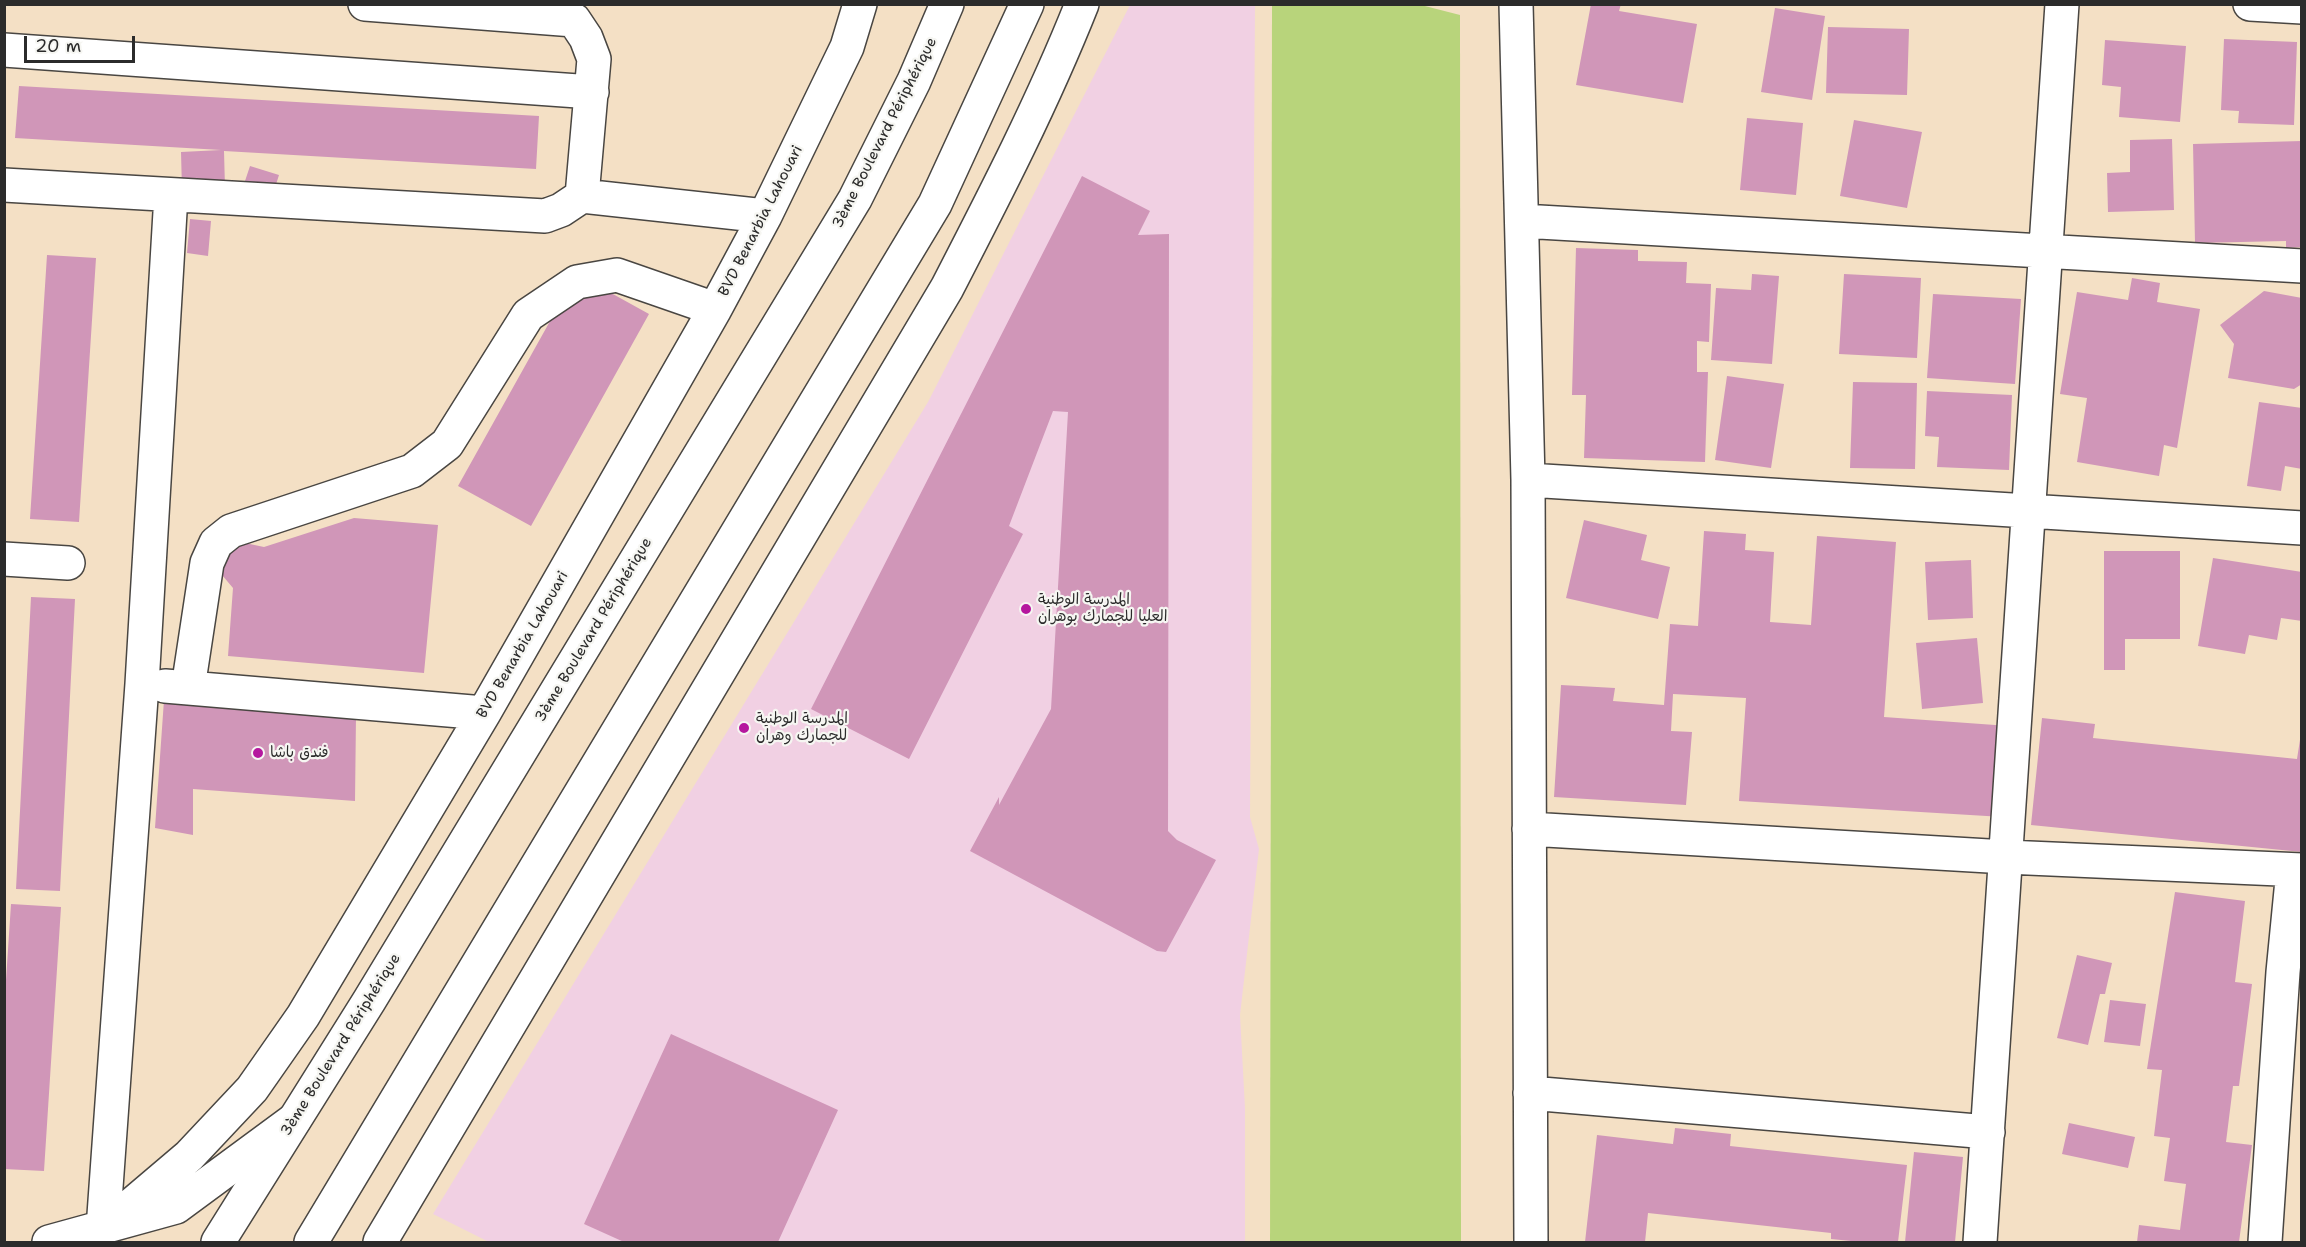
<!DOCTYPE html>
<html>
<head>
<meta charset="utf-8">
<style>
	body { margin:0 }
	#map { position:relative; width:2306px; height:1247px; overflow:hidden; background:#f4e0c5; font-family:"Shantell Sans",sans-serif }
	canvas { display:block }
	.frame { position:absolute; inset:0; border:6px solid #2b2b2b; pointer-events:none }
	.scale { position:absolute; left:24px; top:36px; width:111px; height:27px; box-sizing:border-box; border:3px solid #2b2b2b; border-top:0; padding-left:8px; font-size:18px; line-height:21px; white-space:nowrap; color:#2b2b2b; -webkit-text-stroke:4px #f6f6f2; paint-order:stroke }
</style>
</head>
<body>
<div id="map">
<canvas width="2306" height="1247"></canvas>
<div class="frame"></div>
<div class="scale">20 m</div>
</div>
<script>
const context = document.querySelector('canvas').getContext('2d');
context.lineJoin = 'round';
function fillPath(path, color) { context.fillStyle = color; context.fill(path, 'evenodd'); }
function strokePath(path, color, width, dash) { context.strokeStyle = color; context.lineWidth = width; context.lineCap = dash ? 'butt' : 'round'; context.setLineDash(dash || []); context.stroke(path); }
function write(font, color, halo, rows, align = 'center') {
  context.font = font + ' "Shantell Sans","Playpen Sans Arabic",sans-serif'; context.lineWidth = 4.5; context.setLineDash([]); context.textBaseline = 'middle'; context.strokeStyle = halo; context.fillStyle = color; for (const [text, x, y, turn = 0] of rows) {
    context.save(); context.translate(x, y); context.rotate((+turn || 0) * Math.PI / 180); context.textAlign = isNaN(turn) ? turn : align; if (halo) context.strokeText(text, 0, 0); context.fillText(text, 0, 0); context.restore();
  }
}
const built = new Path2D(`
	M1130 5H1255L1250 817 1259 849 1240 1015 1245 1108V1242H489L433 1214 928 402Z`);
const green = new Path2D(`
	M1272 5H1421L1460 15 1461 1242H1270Z`);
const building = new Path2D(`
	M1591 4H1621L1619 11 1697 24 1683 103 1576 85Z
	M1775 8 1825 16 1812 100 1761 92Z
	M1828 27 1909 29 1907 95 1826 93Z
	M2224 39 2297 42 2294 125 2238 123 2239 111 2221 110Z
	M2105 40 2186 46 2180 122 2119 117 2121 87 2102 85Z
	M19 86 539 116 536 169 224 151 225 188 182 190 181 152 221 150 15 138Z
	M1747 118 1803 123 1796 195 1740 190Z
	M1854 120 1922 132 1907 208 1840 196Z
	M2172 139 2174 210 2108 212 2107 173 2130 172V140Z
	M2302 141V247L2286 248V241L2195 243 2193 144Z
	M250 166 279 175 272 197 243 187Z
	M1082 176 1150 211 1138 235 1169 234 1168 831 1177 840 1216 860 1166 952 1157 951 970 851 999 797V805L1051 709 1068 412 1053 411 1009 526 1023 534 909 759 811 709Z
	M190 219 211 221 208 256 187 253Z
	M1576 248 1638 250V261L1687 262 1686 283 1711 284 1709 342 1697 341V372H1708L1705 462 1584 458 1586 395H1572Z
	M47 255 96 258 79 522 30 519Z
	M1752 274 1779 276 1772 364 1711 360 1716 288 1751 290Z
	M1844 274 1921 278 1917 358 1839 354Z
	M2132 278 2160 283 2157 302 2200 309 2177 448 2164 445 2159 476 2077 462 2087 398 2060 394 2077 292 2128 300Z
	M602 288 649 314 531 526 458 486 554 314Z
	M2264 291 2302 298V384L2294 389 2228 378 2234 344 2220 325Z
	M1933 294 2021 299 2015 384 1927 378Z
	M1727 376 1784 384 1771 468 1715 460Z
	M1853 382 1917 383 1915 469 1850 468Z
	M1927 391 2012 395 2009 470 1937 467 1939 437 1925 436Z
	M2259 402 2302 408V469L2285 466 2281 491 2247 486Z
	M354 518 438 525 424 673 228 656 233 588 222 575 230 549 245 543 264 547Z
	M1584 520 1647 535 1641 560 1670 567 1658 619 1566 598Z
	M1704 531 1746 534 1745 550 1774 552 1770 622 1811 625 1817 536 1896 542 1884 717 2009 726 2003 817 1739 801 1746 698 1673 694 1671 731 1692 732 1686 805 1554 797 1561 685 1615 688 1613 701 1664 705 1670 624 1698 626Z
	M2104 551H2180V639H2125V670H2104Z
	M2213 558 2302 572V621L2281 618 2277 640 2249 635 2245 654 2198 646Z
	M1971 560 1973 618 1928 620 1925 562Z
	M31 597 75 599 60 891 16 889Z
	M1977 638 1983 703 1922 709 1916 643Z
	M164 700 356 716 355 801 193 789V835L155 828Z
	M2042 718 2095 724 2093 738 2297 759 2302 727V852L2031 825Z
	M2175 892 2245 901 2235 982 2252 984 2239 1086H2233L2226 1142 2252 1145 2239 1242H2137L2139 1225 2180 1230 2186 1184 2164 1181 2170 1138 2154 1136 2162 1070 2147 1069Z
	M11 904 61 907 44 1171 4 1169V1010Z
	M2077 955 2112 963 2105 994H2100L2088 1045 2057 1038Z
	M2110 1000 2146 1004 2140 1046 2104 1042Z
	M671 1034 838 1110 778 1242H624L584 1224Z
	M2069 1123 2135 1137 2128 1168 2062 1154Z
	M1675 1128 1731 1134 1730 1146 1907 1165 1898 1242H1861L1831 1239V1233L1648 1213 1645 1242H1585L1597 1135 1673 1144Z
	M1914 1152 1963 1157 1955 1242H1905Z`);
const minor = new Path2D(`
	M365 4 574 20 586 38 594 59 582 196 765 216
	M1516 4 1528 480 1531 1242
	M2250 4 2302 7
	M4 50 592 92
	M4 185 545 216 561 210 582 196
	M1522 221 2302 266
	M1528 480 2302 528
	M4 559 68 563
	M165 686 484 713
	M188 688 207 563 216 543 231 531 412 471 447 444 528 315 577 282 617 275 715 309
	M1529 829 2006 857 2302 870
	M1530 1093 1988 1132
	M103 1229 189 1156 252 1089 303 1016 484 713 715 309 765 216 847 47 860 4
	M103 1229 142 684 171 195
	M49 1242 176 1207 294 1120
	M380 1242 947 288C995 195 1043 102 1082 4
	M1980 1242 2062 4
	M2265 1242 2283 972 2293 870`);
const highway = new Path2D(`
	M218 1242 369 1001 855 199 914 81 947 4
	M311 1242 935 204 1027 4`);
const markers = [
	[1026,609,6,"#b5179e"],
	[744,728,6,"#b5179e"],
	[258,753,6,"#b5179e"]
];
const streetNames = [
	["3ème Boulevard Périphérique",885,133,-63],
	["BVD Benarbia Lahouari",761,221,-63],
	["3ème Boulevard Périphérique",594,630,-59],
	["BVD Benarbia Lahouari",523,645,-60],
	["3ème Boulevard Périphérique",341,1045,-58]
];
const poiNames = [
	["المدرسة الوطنية",1038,600],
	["العليا للجمارك بوهران",1038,617],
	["المدرسة الوطنية",756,719],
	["للجمارك وهران",756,736],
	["فندق باشا",270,753]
];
fillPath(built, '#f1d0e3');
fillPath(green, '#b8d47b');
fillPath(building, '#d096b8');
strokePath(minor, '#494642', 36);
strokePath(highway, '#494642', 36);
strokePath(minor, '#fff', 33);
strokePath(highway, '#fff', 33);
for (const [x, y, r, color] of markers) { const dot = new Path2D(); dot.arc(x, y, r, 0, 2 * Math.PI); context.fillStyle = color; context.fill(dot); strokePath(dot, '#f6f6f2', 2); }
write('15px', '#2b2b2b', '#f6f6f2', streetNames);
write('15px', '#2b2b2b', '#f6f6f2', poiNames, 'left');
</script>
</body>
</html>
